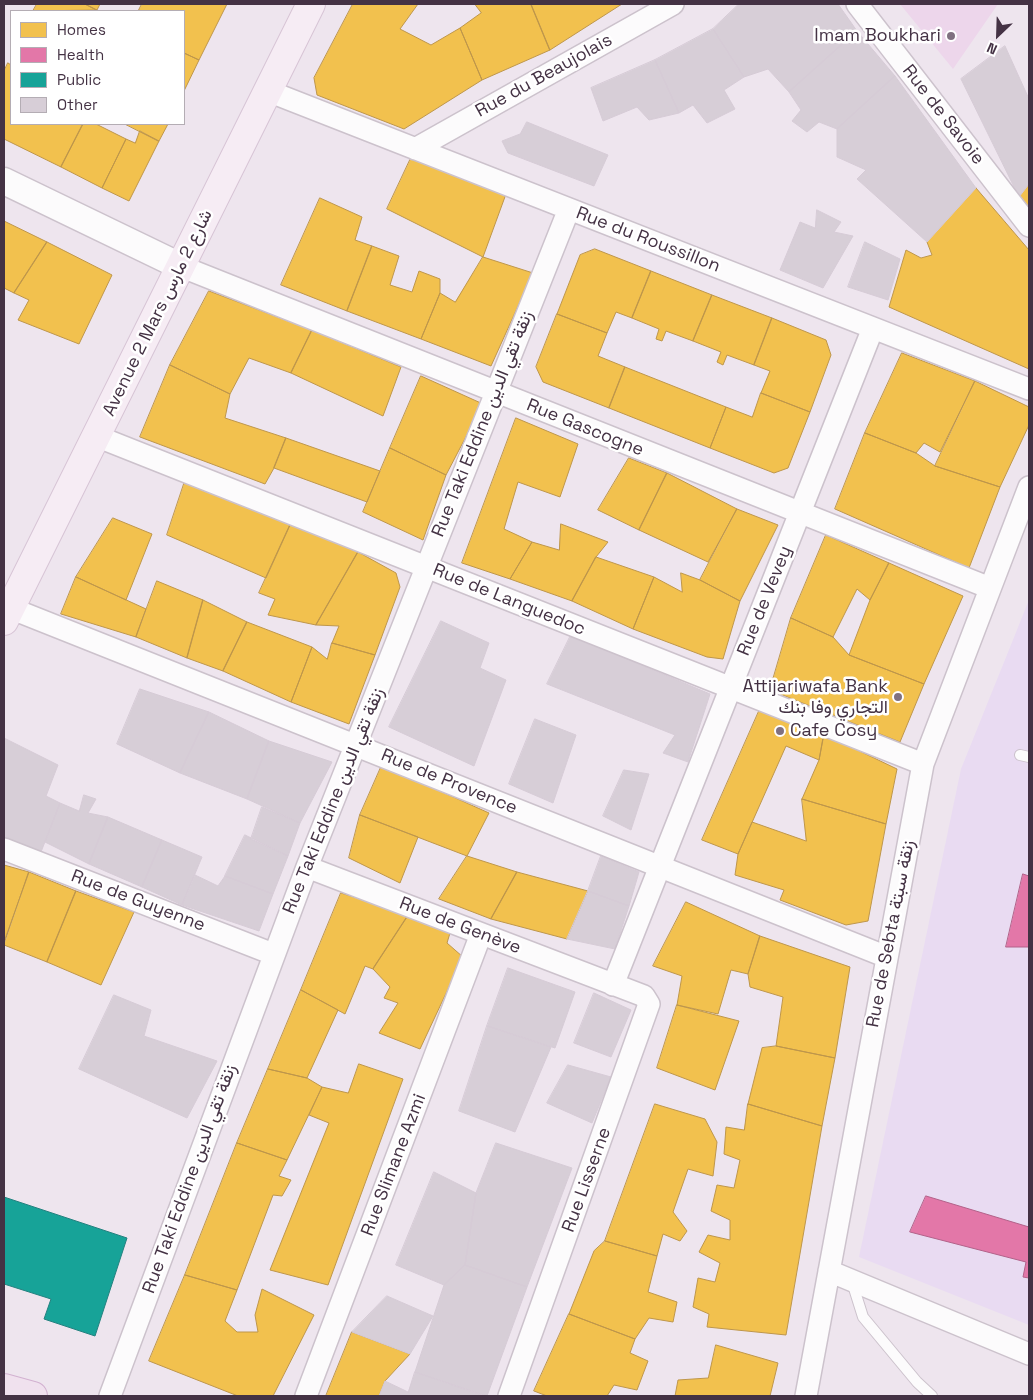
<!DOCTYPE html>
<html>
<head>
<meta charset="utf-8">
<style>
	body { margin:0 }
	#map { position:relative; width:1033px; height:1400px; overflow:hidden; background:#eee5ee; font-family:"Space Grotesk",sans-serif }
	canvas { display:block }
	.frame { position:absolute; inset:0; border:5px solid #443244; pointer-events:none }
	.legend { position:absolute; left:10px; top:10px; width:175px; height:115px; box-sizing:border-box; background:#fff; border:1px solid #b4adb4; margin:0; padding:6px 9px; list-style:none; font-size:15px; color:#443244 }
	.legend li { display:flex; align-items:center; gap:10px; height:25px }
	.legend b { width:25px; border:1px solid #b4adb4 }
	.north { position:absolute; left:973px; top:10px; width:50px; height:50px; -webkit-text-stroke:4px #fff; paint-order:stroke; rotate:204deg; font-size:14px; font-weight:700; line-height:20px; text-align:center; color:#443244 }
	.north::after { content:''; display:block; margin:auto; width:18px; height:22px; background:#443244; clip-path:polygon(50% 0,100% 100%,50% 72%,0 100%) }
</style>
</head>
<body>
<div id="map">
<canvas width="1033" height="1400"></canvas>
<div class="frame"></div>
<ul class="legend">
<li><b style="height:14px;background:#f2c14e"></b>Homes</li>
<li><b style="height:14px;background:#e377a8"></b>Health</li>
<li><b style="height:14px;background:#17a398"></b>Public</li>
<li><b style="height:14px;background:#d7ced7"></b>Other</li>
</ul>
<div class="north">N</div>
</div>
<script>
const context = document.querySelector('canvas').getContext('2d');
context.lineJoin = 'round';
function fillPath(path, color) { context.fillStyle = color; context.fill(path, 'evenodd'); }
function strokePath(path, color, width, dash) { context.strokeStyle = color; context.lineWidth = width; context.lineCap = dash ? 'butt' : 'round'; context.setLineDash(dash || []); context.stroke(path); }
function write(font, color, halo, rows, align = 'center') {
  context.font = font + ' "Space Grotesk",Vazirmatn,sans-serif'; context.lineWidth = 5; context.setLineDash([]); context.textBaseline = 'middle'; context.strokeStyle = halo; context.fillStyle = color; for (const [text, x, y, turn = 0] of rows) {
    context.save(); context.translate(x, y); context.rotate((+turn || 0) * Math.PI / 180); context.textAlign = isNaN(turn) ? turn : align; if (halo) context.strokeText(text, 0, 0); context.fillText(text, 0, 0); context.restore();
  }
}
const education = new Path2D(`
	M900 4H998L953 69Z`);
const medical = new Path2D(`
	M1029 600V1325L859 1257 961 769Z`);
const homes = new Path2D(`
	M37 4H85L97 10 33 11Z
	M85 4H100L97 10Z
	M142 4H227L199 60 184 53V11H142L139 10Z
	M353 4H418L400 29 431 45 460 28 482 80 404 129 317 95 314 78Z
	M475 4H531L550 50 482 80 460 28 481 13Z
	M531 4H622L550 50Z
	M184 53 199 60 184 91Z
	M8 63 11 65V124H83L61 167 4 139V71Z
	M83 124H96L126 139 102 188 61 167Z
	M125 124H168L159 141Z
	M140 131 159 141 129 201 102 188 126 139 135 143Z
	M411 158 506 194 483 257 387 209Z
	M1029 184V208L1019 197Z
	M976 188 1029 250V369L889 307 906 250 921 258 932 255 927 242Z
	M320 198 362 217 355 240 372 246 347 311 281 285Z
	M4 221 47 242 14 293 4 288Z
	M47 242 112 275 79 344 18 320 29 300 14 293Z
	M372 246 399 256 390 285 412 292 419 271 440 279V293L421 339 347 311Z
	M595 249 651 271 632 318 616 312 607 333 557 314 580 255Z
	M483 257 533 273 491 366 421 339 440 293 455 302Z
	M651 271 712 295 693 341 666 331 662 341 656 339 659 329 632 318Z
	M209 291 312 330 291 373 249 358 230 394 170 365Z
	M712 295 772 318 754 365 727 355 723 365 717 362 721 352 693 341Z
	M557 314 607 333 598 356 625 367 609 408 543 382 536 367Z
	M772 318 826 340 831 355 810 412 761 393 770 371 754 365Z
	M312 330 401 367 383 416 291 373Z
	M902 353 975 381 940 452 924 443 916 453 865 433Z
	M170 365 230 394 225 418 286 438 274 468 265 484 140 437Z
	M625 367 726 407 710 448 609 408Z
	M421 376 483 404 446 475 390 448Z
	M975 381 1029 407V425L1000 487 935 466Z
	M761 393 810 412 788 468 774 473 710 448 726 407 752 417Z
	M516 418 578 444 560 497 518 482 504 529 532 542 510 579 462 563Z
	M865 433 916 453 935 466 1000 487 969 568 835 509Z
	M286 438 380 471 367 502 274 468Z
	M390 448 446 475 423 540 363 512Z
	M629 458 667 473 639 530 598 510Z
	M667 473 737 509 708 562 639 530Z
	M185 481 291 523 266 578 167 535Z
	M737 509 778 525 740 601 700 580Z
	M113 518 152 534 126 600 76 577Z
	M291 523 358 552 316 625 268 615 275 599 259 593Z
	M561 524 608 542 596 557 572 601 510 579 532 542 559 550Z
	M826 535 889 563 870 600 857 589 833 637 791 618Z
	M358 552 396 573 400 587 375 655 332 643 339 626 316 625Z
	M596 557 654 577 633 629 572 601Z
	M889 563 963 596 924 684 849 655 870 600Z
	M681 573 700 580 740 601 723 659 707 657 633 629 654 577 682 592Z
	M76 577 146 609 136 637 61 614Z
	M157 581 203 600 187 658 136 637Z
	M203 600 247 622 223 671 187 658Z
	M791 618 833 637 849 655 924 684 900 742 770 690Z
	M247 622 312 647 291 702 223 671Z
	M332 643 375 655 349 724 291 702 312 647 327 659Z
	M760 709 824 734 819 760 786 746 738 854 702 840Z
	M824 734 897 769 886 824 802 799 819 760Z
	M382 765 489 813 467 856 360 815Z
	M802 799 886 824 868 921 846 925 780 900 784 890 735 875 738 854 752 822 806 841Z
	M360 815 418 837 400 883 349 858Z
	M467 856 517 872 491 919 439 899Z
	M4 865 29 872 4 942Z
	M29 872 76 891 47 962 4 945Z
	M517 872 588 891 567 939 491 919Z
	M76 891 134 912 101 985 47 962Z
	M341 893 409 914 373 969 365 966 345 1014 301 990Z
	M686 902 760 936 748 974 731 970 718 1014 677 1005 682 976 653 966Z
	M409 914 450 933 447 943 463 957 420 1049 379 1033 398 1003 384 998 390 987 373 969Z
	M760 936 850 967 835 1058 776 1046 783 997 750 987 748 974Z
	M301 990 338 1010 307 1078 268 1069Z
	M677 1005 739 1021 715 1090 657 1068Z
	M776 1046 835 1058 822 1126 748 1104 762 1048Z
	M359 1064 403 1079 328 1285 270 1270 329 1123 309 1115 322 1087 348 1093Z
	M268 1069 307 1078 322 1087 287 1160 237 1143Z
	M655 1104 705 1119 717 1142 713 1176 688 1169 673 1212 687 1231 680 1241 663 1234 657 1256 605 1241Z
	M748 1104 822 1126 786 1335 707 1327 709 1314 693 1307 698 1278 715 1282 720 1263 699 1252 708 1235 730 1240V1220L711 1211 717 1185 734 1188 740 1160 724 1154 726 1127 744 1130Z
	M237 1143 287 1160 279 1176 291 1180 282 1196 273 1195 237 1290 185 1275Z
	M605 1241 657 1256 648 1292 677 1302 673 1322 649 1318 635 1339 569 1314 594 1251Z
	M185 1275 237 1290 225 1321 237 1332H258L255 1315 262 1289 314 1315 273 1396H238L149 1361Z
	M569 1314 635 1339 630 1353 648 1361 637 1390 614 1385 607 1396H547L534 1391Z
	M352 1332 410 1354 385 1381 379 1396H326Z
	M716 1345 778 1363 770 1396H675L678 1380 708 1378Z`);
const health = new Path2D(`
	M1023 874 1029 876V947H1006Z
	M926 1196 1029 1227V1278L1023 1277 1026 1262 910 1232Z`);
const public = new Path2D(`
	M4 1197 127 1238 95 1336 44 1319 51 1299 4 1284Z`);
const building = new Path2D(`
	M739 4H838L857 31 789 92 768 69 744 77 713 29Z
	M713 29 744 77 724 90 735 109 707 123 693 105 679 113 655 60Z
	M857 31 895 76 837 129 819 122 807 132 792 121 801 110 789 92Z
	M1005 46 1029 99V184L1019 197 961 79Z
	M655 60 679 113 649 120 637 107 603 121 591 88Z
	M895 76 976 188 927 242 857 179 866 170 837 157V129Z
	M527 122 608 155 594 186 508 153 502 141 520 134Z
	M817 210 841 222 834 232 853 236 823 288 780 270 800 222 815 228Z
	M865 242 900 259 888 300 848 287Z
	M441 621 489 643 480 668 506 680 474 766 389 727Z
	M571 635 710 694 688 762 663 753 675 735 547 684Z
	M140 689 209 712 180 773 117 744Z
	M209 712 269 741 247 799 180 773Z
	M535 719 576 735 553 803 509 784Z
	M4 738 58 765 46 796 60 803 41 852 4 838Z
	M269 741 332 762 300 823 247 799Z
	M624 770 649 774 631 830 603 816Z
	M84 795 96 799 88 813 108 817 89 864 45 842 60 803 79 811Z
	M262 807 300 823 288 856 251 839Z
	M108 817 162 840 142 887 89 864Z
	M245 835 288 856 273 894 225 876Z
	M162 840 202 857 182 905 142 887Z
	M601 856 639 872 629 906 588 891Z
	M195 875 218 886 225 876 273 894 259 931 182 905Z
	M588 891 629 906 615 949 567 939Z
	M508 968 575 992 555 1048 487 1026Z
	M594 993 631 1010 611 1057 574 1043Z
	M114 995 151 1010 144 1036 217 1061 187 1118 79 1069Z
	M487 1026 551 1047 515 1132 459 1111Z
	M568 1065 611 1077 592 1123 547 1103Z
	M496 1143 572 1168 527 1287 465 1265 476 1193Z
	M434 1172 476 1193 465 1265 444 1285 396 1265Z
	M465 1265 527 1287 487 1396 415 1372 444 1285Z
	M387 1296 433 1316 410 1354 352 1332Z
	M415 1372 485 1396H379L385 1381 408 1392Z`);
const service = new Path2D(`
	M1020 755 1029 757
	M852 1282 863 1317 917 1382 932 1396`);
const minor = new Path2D(`
	M857 4 1029 226
	M268 91 1029 389
	M415 149 673 4
	M180 266 990 588
	M96 436 923 764
	M10 608 887 957
	M4 849 273 954
	M307 867 644 996 649 1004 509 1396
	M613 985 873 328
	M829 1271 1029 1354
	M110 1396 307 867 569 209
	M306 1396 481 934
	M806 1396 923 764 1029 487`);
const tertiary = new Path2D(`
	M4 181 180 266`);
const secondary = new Path2D(`
	M4 621 311 4`);
const primary = new Path2D(`
	M4 1388 33 1396`);
const markers = [
	[951,36,5,"#807180"],
	[898,697,5,"#807180"],
	[780,731,5,"#807180"]
];
const poiNames = [
	["Imam Boukhari",941,36],
	["Attijariwafa Bank",888,687],
	["التجاري وفا بنك",888,708],
	["Cafe Cosy",790,731,"left"]
];
const streetNames = [
	["Rue du Beaujolais",544,76,-29],
	["Rue de Savoie",943,115,52],
	["Rue du Roussillon",648,240,21],
	["Avenue 2 Mars شارع 2 مارس",158,313,-64],
	["Rue Taki Eddine زنقة تقي الدين",483,424,-68],
	["Rue Gascogne",585,428,22],
	["Rue de Languedoc",509,600,22],
	["Rue de Vevey",765,601,-68],
	["Rue de Provence",449,782,22],
	["Rue Taki Eddine زنقة تقي الدين",334,801,-68],
	["Rue de Guyenne",138,901,21],
	["Rue de Genève",460,926,21],
	["Rue de Sebta زنقة سبتة",891,934,-79],
	["Rue Slimane Azmi",394,1165,-69],
	["Rue Taki Eddine زنقة تقي الدين",190,1179,-70],
	["Rue Lisserne",587,1180,-70]
];
fillPath(education, '#edd6eb');
fillPath(medical, '#e9dbf2');
fillPath(homes, '#f2c14e');
strokePath(homes, '#be964b', 1);
fillPath(health, '#e377a8');
strokePath(health, '#b3628a', 1);
fillPath(public, '#17a398');
strokePath(public, '#24817f', 1);
fillPath(building, '#d7ced7');
strokePath(building, '#d6cbd6', 1);
strokePath(service, '#ccc2cc', 12);
strokePath(minor, '#ccc2cc', 24);
strokePath(tertiary, '#ccc2cc', 29);
strokePath(secondary, '#d7c4d5', 30);
strokePath(primary, '#d2b1d0', 30);
strokePath(service, '#fcfbfc', 10);
strokePath(minor, '#fcfbfc', 21);
strokePath(tertiary, '#fcfbfc', 26);
strokePath(secondary, '#f6ecf4', 28);
strokePath(primary, '#f0e1ee', 28);
for (const [x, y, r, color] of markers) { const dot = new Path2D(); dot.arc(x, y, r, 0, 2 * Math.PI); context.fillStyle = color; context.fill(dot); strokePath(dot, '#fff', 2); }
write('18px', '#443244', '#fff', poiNames, 'right');
write('18px', '#443244', '#fff', streetNames);
</script>
</body>
</html>
